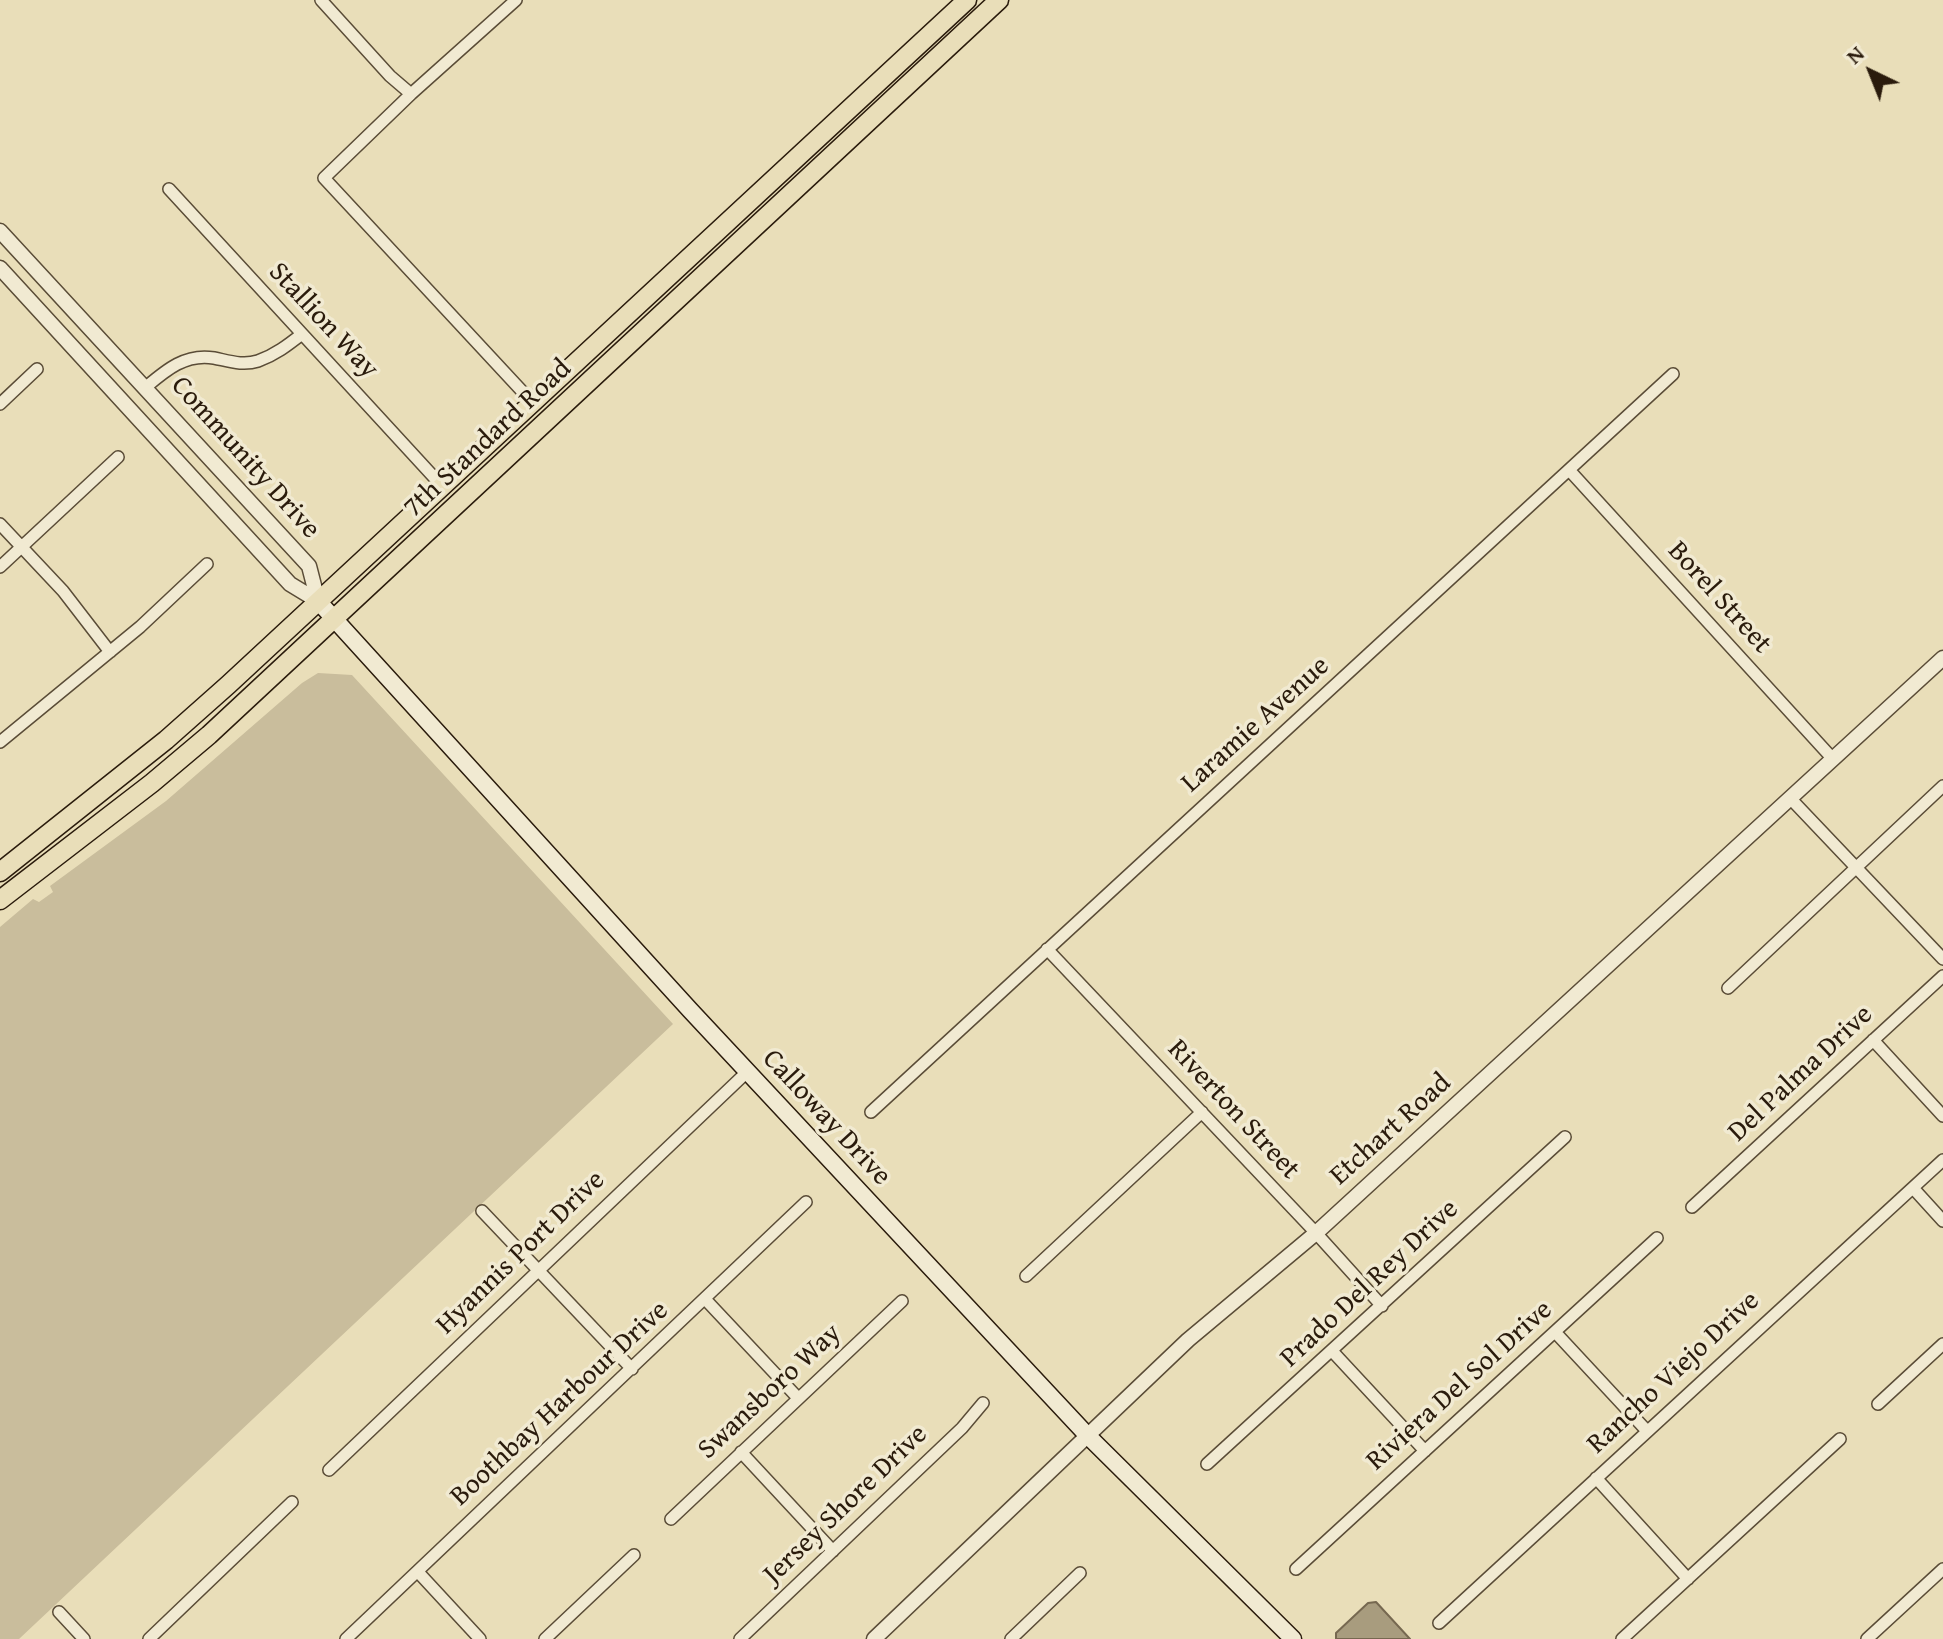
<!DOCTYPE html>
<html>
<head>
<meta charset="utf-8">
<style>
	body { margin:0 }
	#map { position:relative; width:1943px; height:1639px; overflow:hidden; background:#e9deb9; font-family:"Gentium Book Plus",serif }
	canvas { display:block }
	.north { position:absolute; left:1831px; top:32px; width:80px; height:80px; -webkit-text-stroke:6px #f1ead2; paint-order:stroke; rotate:317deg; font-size:22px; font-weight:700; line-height:32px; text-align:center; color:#2a1b0c }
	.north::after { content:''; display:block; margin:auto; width:28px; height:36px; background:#2a1b0c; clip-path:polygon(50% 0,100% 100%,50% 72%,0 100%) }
</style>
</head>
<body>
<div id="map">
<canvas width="1943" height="1639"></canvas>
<div class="north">N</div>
</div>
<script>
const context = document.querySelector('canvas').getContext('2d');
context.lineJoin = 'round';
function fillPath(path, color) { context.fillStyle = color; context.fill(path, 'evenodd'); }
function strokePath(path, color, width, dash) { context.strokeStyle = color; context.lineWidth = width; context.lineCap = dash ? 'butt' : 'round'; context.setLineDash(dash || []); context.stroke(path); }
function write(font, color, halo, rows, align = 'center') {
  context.font = font + ' "Gentium Book Plus",serif'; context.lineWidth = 7; context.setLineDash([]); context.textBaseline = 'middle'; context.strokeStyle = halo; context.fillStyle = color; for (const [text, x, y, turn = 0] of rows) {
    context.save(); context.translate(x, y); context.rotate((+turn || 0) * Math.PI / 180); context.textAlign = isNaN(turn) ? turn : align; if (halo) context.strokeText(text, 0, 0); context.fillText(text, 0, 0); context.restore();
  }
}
const green = new Path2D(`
	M318 673 352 675 673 1024 19 1639H0V927L33 899 39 902 53 892 50 886 166 801 302 683Z`);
const water = new Path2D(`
	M1376 1602 1410 1639H1336V1633L1368 1603Z`);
const minor = new Path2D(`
	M321 0 390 76 411 94
	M516 0 411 94 324 178 533 403
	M169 189 442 486
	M146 387C166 370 186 353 214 358 229 361 243 366 258 361 275 355 288 345 302 334
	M0 404 37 369
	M1570 471 1832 758
	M0 524 63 591 110 652
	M0 567 118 457
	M0 742 140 627 207 564
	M1790 798 1943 959
	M1047 949 1316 1233 1382 1306
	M1728 988 1943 786
	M1873 1040 1943 1116
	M871 1112 1673 374
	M1913 1188 1943 1221
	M1692 1207 1943 976
	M482 1211 632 1369
	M1026 1276 1202 1112
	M705 1299 798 1398
	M1555 1332 1647 1431
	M1333 1352 1425 1451
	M1878 1404 1943 1344
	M741 1452 833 1551
	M1207 1464 1565 1137
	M329 1470 747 1072
	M1596 1478 1688 1579
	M671 1519 902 1301
	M1296 1569 1657 1238
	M418 1572 480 1639
	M59 1612 84 1639
	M1439 1623 1943 1160
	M149 1639 292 1502
	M346 1639 806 1202
	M545 1639 634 1555
	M740 1639 962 1428 983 1403
	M1011 1639 1080 1573
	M1622 1639 1840 1439
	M1867 1639 1943 1569`);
const tertiary = new Path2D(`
	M0 231 309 566 318 601
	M0 268 290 584 318 601
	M874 1639 1188 1340 1316 1233 1943 658`);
const secondary = new Path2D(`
	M318 601 690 1010 1087 1435 1293 1639`);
const primary = new Path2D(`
	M0 872 166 740 228 685 967 0
	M0 900 152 783 209 735 999 0`);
const streetNames = [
	["Stallion Way",323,321,47],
	["7th Standard Road",488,439,-43],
	["Community Drive",245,458,48],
	["Borel Street",1719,598,48],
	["Laramie Avenue",1256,725,-42],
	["Del Palma Drive",1801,1074,-43],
	["Riverton Street",1233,1110,47],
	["Calloway Drive",826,1118,47],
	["Etchart Road",1391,1130,-42],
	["Hyannis Port Drive",521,1253,-44],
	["Prado Del Rey Drive",1370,1284,-43],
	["Rancho Viejo Drive",1674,1373,-43],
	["Riviera Del Sol Drive",1460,1386,-42],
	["Swansboro Way",770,1392,-43],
	["Boothbay Harbour Drive",560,1404,-43],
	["Jersey Shore Drive",846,1505,-44]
];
fillPath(green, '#c9bd9c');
fillPath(water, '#a89c7e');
strokePath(water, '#766850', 2);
strokePath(minor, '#5a4c37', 14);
strokePath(tertiary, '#5a4c37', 17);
strokePath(secondary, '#2a1b0c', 19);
strokePath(primary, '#2a1b0c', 21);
strokePath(minor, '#f1ead2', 11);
strokePath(tertiary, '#f1ead2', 14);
strokePath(secondary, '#f1ead2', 16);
strokePath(primary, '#e9deb9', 18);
write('28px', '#2a1b0c', '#f1ead2', streetNames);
</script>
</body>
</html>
